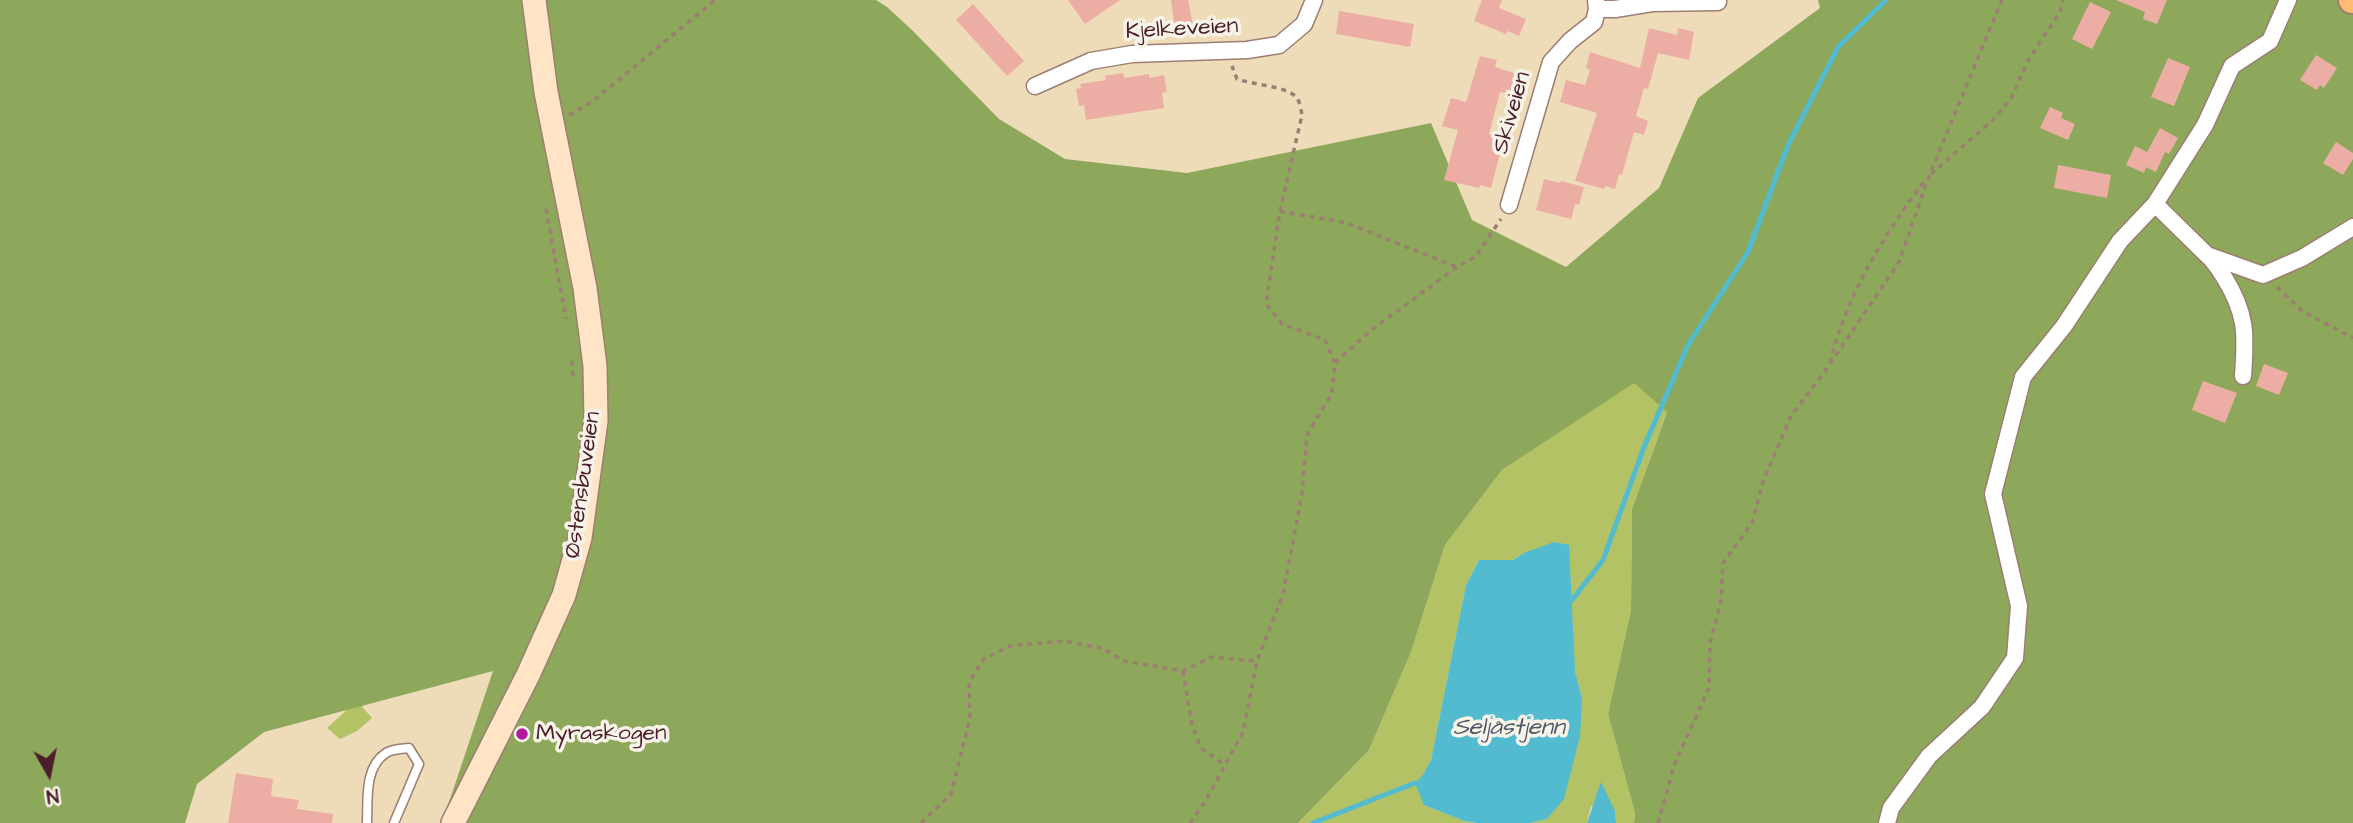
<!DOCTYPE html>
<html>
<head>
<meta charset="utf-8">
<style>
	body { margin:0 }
	#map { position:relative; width:2353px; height:823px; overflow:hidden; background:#eedcb9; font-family:"Architects Daughter",sans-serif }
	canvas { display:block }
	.north { position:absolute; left:14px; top:739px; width:70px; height:70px; -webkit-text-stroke:5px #f7f3e8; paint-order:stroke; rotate:171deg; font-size:19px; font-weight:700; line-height:28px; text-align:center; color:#4a1f2b }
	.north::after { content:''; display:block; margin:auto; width:24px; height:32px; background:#4a1f2b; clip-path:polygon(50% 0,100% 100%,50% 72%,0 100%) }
</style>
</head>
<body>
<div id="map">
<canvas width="2353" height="823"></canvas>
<div class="north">N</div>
</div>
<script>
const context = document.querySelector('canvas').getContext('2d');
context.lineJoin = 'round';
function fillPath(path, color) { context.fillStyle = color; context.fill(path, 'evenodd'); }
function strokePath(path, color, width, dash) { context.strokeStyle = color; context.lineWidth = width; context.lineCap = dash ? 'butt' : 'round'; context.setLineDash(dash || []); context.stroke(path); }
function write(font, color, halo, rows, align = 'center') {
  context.font = font + ' "Architects Daughter",sans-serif'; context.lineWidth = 7; context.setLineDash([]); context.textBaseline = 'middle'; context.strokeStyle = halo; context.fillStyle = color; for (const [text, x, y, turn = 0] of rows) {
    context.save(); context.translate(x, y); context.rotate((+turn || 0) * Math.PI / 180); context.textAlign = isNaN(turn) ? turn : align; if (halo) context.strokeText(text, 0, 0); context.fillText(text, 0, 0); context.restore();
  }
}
const green = new Path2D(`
	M1634 382 1667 411 1632 509 1631 610 1608 714 1635 813 1634 823H1616L1615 811 1591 806 1587 823H1530L1547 819 1582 698 1575 671 1524 553 1513 560H1479L1466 585 1431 760 1422 776 1424 805 1464 821 1477 823H1298L1369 750 1411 652 1445 545 1502 470Z
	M362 696 363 708 372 718 357 731 340 739 327 728Z`);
const forest = new Path2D(`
	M0 0H876L887 7 913 31 999 119 1065 159 1187 173 1431 123 1472 220 1566 267 1659 188 1698 98 1820 8 1818 0H2353V823H1634L1635 813 1608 714 1631 610 1632 509 1667 412 1634 383 1502 470 1445 545 1411 652 1369 750 1298 823H442L493 671 264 732 197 784 185 823H0Z`);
const water = new Path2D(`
	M1554 542 1569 545 1575 671 1582 698 1580 736 1564 799 1547 819 1530 823H1477L1464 821 1424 805 1415 783 1422 776 1431 760 1466 585 1479 560H1513L1524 553Z
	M1601 782 1615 811 1616 823H1587Z`);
const stream = new Path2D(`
	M1572 600 1603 560 1644 447 1688 345 1748 252 1788 145 1838 47 1886 0
	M1313 823 1415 783`);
const building = new Path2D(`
	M1068 0H1120L1085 24Z
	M1171 0H1188L1193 26 1175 29Z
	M1482 0H1502L1499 8 1526 19 1519 36 1508 31 1506 34 1474 21Z
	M2116 0H2167L2157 24 2143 19 2145 12Z
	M2090 2 2111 12 2092 49 2072 39Z
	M973 4 1024 61 1007 76 956 20Z
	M1339 11 1414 24 1410 47 1336 34Z
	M1649 28 1677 35 1678 28 1694 32 1689 60 1658 53 1648 89 1644 88 1636 116 1648 121 1644 135 1634 132 1622 175 1619 174 1615 189 1605 186 1604 189 1575 181 1597 113 1560 102 1566 80 1585 85 1590 70 1586 68 1590 52 1640 68Z
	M2316 55 2337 68 2324 88 2320 85 2317 90 2300 80Z
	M1480 56 1497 60 1495 67 1523 76 1518 93 1506 89 1505 93 1500 92 1489 134 1504 138 1491 188 1480 185 1479 188 1444 180 1458 130 1442 126 1451 98 1466 102Z
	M2168 58 2190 67 2174 106 2151 97Z
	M1123 73 1124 78 1149 74V78L1164 75 1167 92 1162 93 1164 108 1086 120 1084 105 1079 106 1076 89 1081 88 1080 84 1106 80 1105 76Z
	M2050 107 2063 113 2061 118 2075 124 2068 140 2040 128Z
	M2160 128 2178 138 2169 154 2165 152 2156 172 2146 167 2144 173 2126 165 2135 146 2147 152Z
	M2336 142 2353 153V159L2343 175 2323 163Z
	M2058 165 2111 175 2107 198 2054 188Z
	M1544 179 1560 183 1561 181 1584 187 1579 205 1575 204 1571 219 1536 210Z
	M2264 364 2288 373 2279 395 2256 386Z
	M2203 381 2237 393 2225 423 2192 410Z
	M236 773 273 779 271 796 299 800 297 809 333 814 332 823H228Z`);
const path = new Path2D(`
	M569 115 593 101 715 0
	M1931 174 1994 119 2011 98 2029 59 2060 12 2063 0
	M546 209 566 319
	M1280 211 1347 223 1457 267
	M2277 287 2302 311 2353 338
	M572 361 573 381
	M1335 363 1369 332 1457 267 1475 257 1501 219
	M1830 363C1846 296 1884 234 1926 179
	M1183 671 1192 725 1201 748 1225 765
	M921 823 951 794 970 718 969 682 984 659 1010 646 1064 641 1102 648 1124 661 1183 671 1211 657 1257 661
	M1190 823 1205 802 1243 732 1257 661 1283 594 1302 494 1307 435 1332 393 1335 363 1325 340 1282 324 1266 304 1280 211 1302 115C1301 110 1300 102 1297 98 1288 86 1253 85 1237 79L1232 66
	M1658 823 1675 763 1709 688 1710 643 1721 601 1723 563 1752 523 1764 479 1791 416 1828 367 1899 262 1929 176 2002 0`);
const lane = new Path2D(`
	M367 823C368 800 364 767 386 753 392 749 401 749 409 748L419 764 394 823`);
const street = new Path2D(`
	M1597 9H1615L1652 3 1718 2
	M1035 86 1091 61 1132 54 1247 50 1279 45 1304 24 1314 0
	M2155 204 2207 255 2263 275 2302 258 2353 227
	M1509 205 1551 62 1570 41 1594 22 1597 9 1596 0
	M2207 255C2214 261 2219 269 2224 277 2247 314 2246 334 2243 376
	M1887 823 1891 808 1929 756 1982 707 2015 658 2019 606 1993 494 2023 377 2064 326 2120 241 2155 204 2205 125 2232 66 2270 41 2288 0`);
const secondary = new Path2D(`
	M453 823 528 675 564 595 580 538 596 421 595 366 585 288 546 92 534 0`);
const primary = new Path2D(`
	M2352 0H2353`);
const markers = [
	[522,734,7,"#b5179e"]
];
const streetNames = [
	["Kjelkeveien",1182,30,-3],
	["Skiveien",1513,113,-74],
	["Østensbuveien",584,485,-82]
];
const poiNames = [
	["Myraskogen",536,734]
];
const waterNames = [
	["Seljåstjenn",1509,729]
];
fillPath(green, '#b2c265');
fillPath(forest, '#8da85a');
fillPath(water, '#52bbcf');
strokePath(stream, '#52bbcf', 5);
fillPath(building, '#ecaea4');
strokePath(lane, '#9c7e72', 11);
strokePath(street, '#9c7e72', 19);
strokePath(secondary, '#9c7e72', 26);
strokePath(primary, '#9c7e72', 30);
strokePath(path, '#9c7e72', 3.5, [5, 5]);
strokePath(lane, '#fff', 8);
strokePath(street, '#fff', 16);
strokePath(secondary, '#ffe4c6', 23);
strokePath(primary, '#febb71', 26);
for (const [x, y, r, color] of markers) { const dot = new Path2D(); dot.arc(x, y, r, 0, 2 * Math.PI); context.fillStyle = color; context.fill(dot); strokePath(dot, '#f7f3e8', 2.5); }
write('23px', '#4a1f2b', '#f7f3e8', streetNames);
write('23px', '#4a1f2b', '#f7f3e8', poiNames, 'left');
write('italic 24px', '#4d5664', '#f7f3e8', waterNames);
</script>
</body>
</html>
